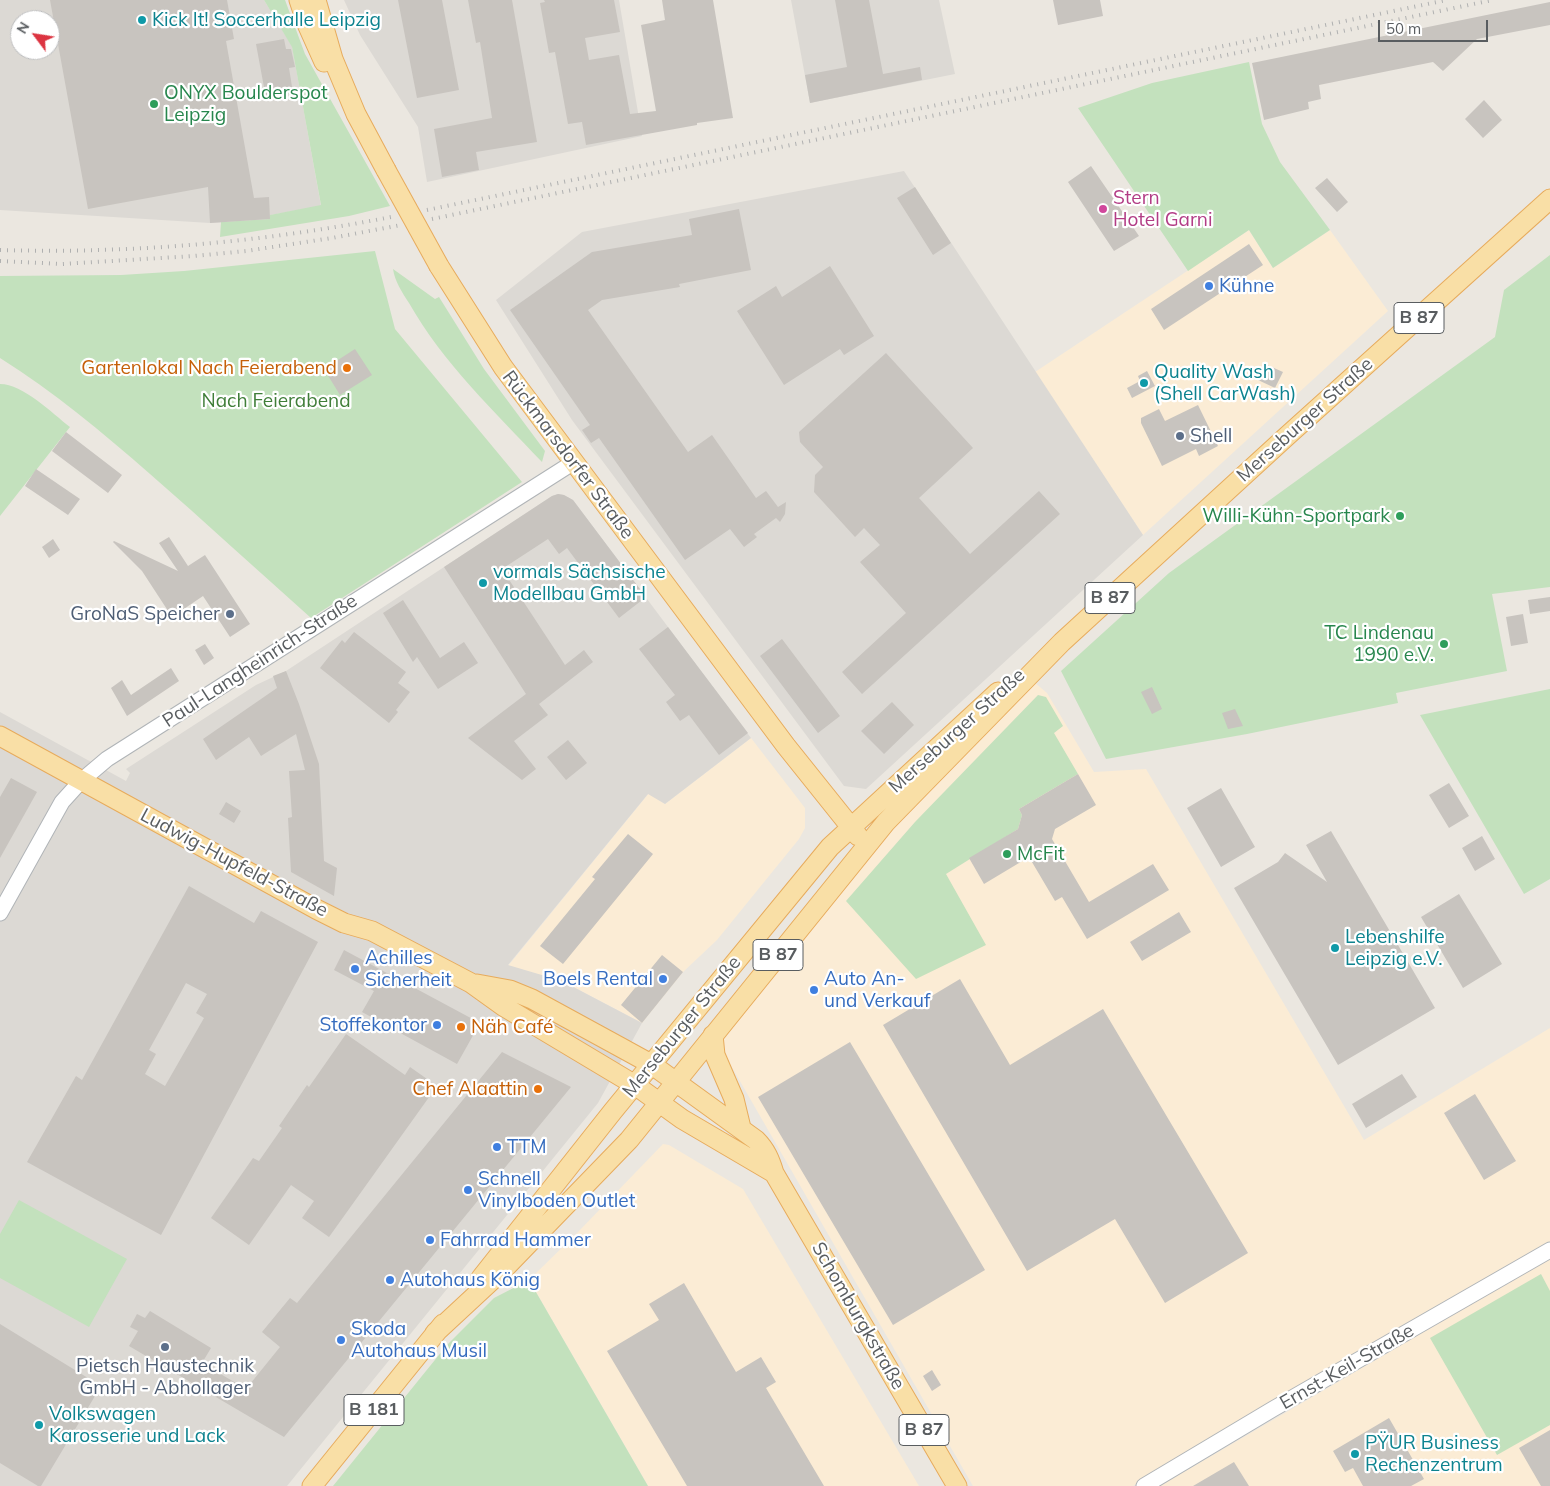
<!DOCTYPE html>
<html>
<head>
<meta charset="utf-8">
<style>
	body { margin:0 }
	#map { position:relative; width:1550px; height:1486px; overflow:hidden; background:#ebe7e0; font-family:Mulish,sans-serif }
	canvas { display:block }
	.north { position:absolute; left:10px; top:10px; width:50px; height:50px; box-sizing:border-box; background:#fff; border:1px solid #bdbebf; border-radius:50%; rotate:301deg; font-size:14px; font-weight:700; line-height:20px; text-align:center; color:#595d60 }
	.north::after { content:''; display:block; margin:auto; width:18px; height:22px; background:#dc3441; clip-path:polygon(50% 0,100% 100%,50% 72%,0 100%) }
	.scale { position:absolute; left:1378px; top:20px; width:110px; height:22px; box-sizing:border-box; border:2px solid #595d60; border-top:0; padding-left:6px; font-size:15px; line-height:18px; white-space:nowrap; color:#595d60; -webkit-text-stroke:4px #fff; paint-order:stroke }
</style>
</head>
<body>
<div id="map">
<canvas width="1550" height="1486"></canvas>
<div class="north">N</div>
<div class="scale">50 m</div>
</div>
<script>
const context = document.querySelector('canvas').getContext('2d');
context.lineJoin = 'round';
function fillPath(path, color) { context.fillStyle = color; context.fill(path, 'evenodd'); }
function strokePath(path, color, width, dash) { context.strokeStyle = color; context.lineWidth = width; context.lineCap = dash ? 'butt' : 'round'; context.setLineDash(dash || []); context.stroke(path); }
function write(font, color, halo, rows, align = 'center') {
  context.font = font + ' Mulish,sans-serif'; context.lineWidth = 4.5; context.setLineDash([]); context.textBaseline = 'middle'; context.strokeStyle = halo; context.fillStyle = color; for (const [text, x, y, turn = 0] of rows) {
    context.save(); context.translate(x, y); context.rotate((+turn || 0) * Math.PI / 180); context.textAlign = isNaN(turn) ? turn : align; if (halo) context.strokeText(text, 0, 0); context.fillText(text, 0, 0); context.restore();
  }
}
const commercial = new Path2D(`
	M1249 230 1273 268 1330 230 1388 311 1143 535 1035 372Z
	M1034 682 1047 693 1094 772 1146 769 1364 1140 1550 1028V1243L1133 1486H973L718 1043 904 813Z
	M751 738 805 808V828L799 839 717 940 683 972 642 1023 562 981 508 966 649 793 665 804Z
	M663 1144 669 1145 743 1189 919 1486H648L529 1280 578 1232Z
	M1550 1258V1486H1160Z`);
const industrial = new Path2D(`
	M0 0H264L292 46 321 206 271 215 270 219 210 223 0 210ZM20 20H50V50H20Z
	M344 0H619L642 136 427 182 418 127 360 35Z
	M791 0H939L955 74 810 103Z
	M904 171 1143 535 866 789 844 786 572 420 496 300 582 232Z
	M558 494 564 495 573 500 751 738 665 804 648 794 508 965 562 981 642 1023 598 1103 287 1486H0V712L126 781 130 773 126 769 256 685 286 671 552 496Z`);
const green = new Path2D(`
	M264 0H285L305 54 390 206 349 216 220 237 221 222 270 219V215L321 205 292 47Z
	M1249 62 1262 124 1280 162 1330 230 1273 268 1249 230 1188 271 1078 108 1152 83Z
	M375 251 395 329 522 482 311 618C257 570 204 521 150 474 102 432 54 392 0 358V276L121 275 184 271Z
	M1550 255V587L1492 594 1507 671 1396 693 1398 703 1247 734 1106 759 1061 671 1169 573 1495 337 1504 290Z
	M393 269 435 299 439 297 484 369 545 451 542 462C495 412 443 363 409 303 402 292 395 282 393 269Z
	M0 384C23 384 52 413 70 427L0 516Z
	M1550 689V879L1524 894 1420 715Z
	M1038 695 1046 697 1063 726 1054 733 1078 774 1019 809 1022 815 1018 829 946 874 986 945 916 979 846 901 915 822Z
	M19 1200 127 1259 89 1327 0 1278V1234Z
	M1541 1274 1550 1291V1425L1497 1455 1430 1338Z
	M529 1280 648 1486H333L447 1345 494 1298Z`);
const building = new Path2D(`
	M50 0H227L234 39 226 41 254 198 269 197 270 219 210 223 208 187 88 209Z
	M398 0H442L459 90 417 98Z
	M468 0H512L537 142 476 152 479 170 442 177 434 129 492 118 480 42 476 43Z
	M544 0H614L620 32 585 38 589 60 619 55 630 114 656 111 641 25 665 20 662 0H713L733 118 697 123V125L586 145 582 122 568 124 555 52 549 53 540 3 545 2Z
	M835 0H869L883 74 920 67 922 80 810 103 805 75 847 67Z
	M1053 0H1100L1103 16 1058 25Z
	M1550 2V25L1477 39 1443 71 1433 62 1319 85 1321 99 1308 102 1309 109 1264 120 1252 63Z
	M284 39 286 49H291L295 67 289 68 293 93 266 98 256 44Z
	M1484 100 1502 120 1483 138 1465 119Z
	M1091 166 1139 236 1114 251 1068 182Z
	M1327 178 1348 202 1337 212 1315 188Z
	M915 187 951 243 933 255 897 198Z
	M739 209 751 270 679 284 680 287 602 300 588 310 688 452 712 435 756 498 766 491 778 507 786 502 785 514 780 522 776 518 754 534 757 537 744 547 730 529 685 560 599 438 591 443 582 430 590 425 510 310 592 252 692 235 689 219Z
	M1249 244 1263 265 1164 330 1151 309Z
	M830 266 874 336 844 355 840 349 784 385 737 311 776 286 782 297Z
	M355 349 372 375 340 395 324 369Z
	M886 353 973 448 919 498 970 554 1039 491 1060 514 862 694 842 672 906 613 860 562 880 545 864 528 855 537 814 492 815 475 823 467 800 442 799 432Z
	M1265 364 1283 372 1275 388 1258 380Z
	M1147 371 1155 386 1132 398 1127 388 1140 381 1138 376Z
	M1198 405 1218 446 1199 456 1196 449 1162 466 1141 423V418L1159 409 1165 421Z
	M66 432 122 475 108 493 52 451Z
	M36 469 80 499 68 515 25 486Z
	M558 494 564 495 573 500 646 597 619 618 567 548 559 554 548 539 502 569 565 665 584 650 593 662 539 704 548 715 514 741 536 769 522 780 468 738 526 694 444 567 552 496Z
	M169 537 188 566 205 555 250 624 230 637 203 596 172 617 142 571 113 542 114 541 178 571 159 543Z
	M53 539 60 550 49 558 42 547Z
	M1550 597V611L1530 614 1528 600Z
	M403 600 440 658 464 642 478 663 438 689 417 657 413 662 383 613Z
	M1523 614 1528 643 1511 646 1506 617Z
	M668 627 748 733 719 755 689 715 680 721 666 702 675 695 639 649Z
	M354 632 406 672 398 683 410 692 396 710 398 712 389 723 320 668 342 640 345 643Z
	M782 639 840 716 818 733 760 656Z
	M205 644 214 658 204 665 195 650Z
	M171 668 179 681 127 716 111 688 122 680 131 695Z
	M286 671 299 704 319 764 324 861 337 868 334 896 291 872 288 818 292 817 289 771 305 770 296 734 261 756 249 737 216 760 203 739 277 688 273 676Z
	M1152 687 1162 709 1152 714 1141 692Z
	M892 702 914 725 884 754 861 731Z
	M1235 709 1243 726 1228 729 1222 713Z
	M568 740 587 763 566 780 547 757Z
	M1078 774 1096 805 1055 829 1052 839 1089 902 1153 864 1169 890 1087 939 1062 897 1055 901 1029 857 984 884 969 858 1018 829 1022 815 1019 809Z
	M11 778 37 792 0 858V797Z
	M1449 783 1469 816 1449 828 1429 795Z
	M1221 788 1255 847 1221 867 1187 808Z
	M226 802 241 811 234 823 219 814Z
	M1331 831 1435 1008 1338 1065 1234 888 1278 862 1285 853 1327 882 1306 845Z
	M628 834 653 854 563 964 540 946 595 879 592 877Z
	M1482 836 1495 859 1475 871 1462 848Z
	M189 886 254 923 261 911 318 942 161 1235 27 1162 76 1076 82 1080ZM186 983 207 994 196 1013 204 1018 165 1086 145 1074 156 1054 149 1050Z
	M1459 894 1502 964 1463 988 1421 917Z
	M1179 912 1191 932 1142 961 1130 942Z
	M344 950 480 1023 457 1064 362 1012 374 991 334 970Z
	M662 955 683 972 642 1023 621 1005Z
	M960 979 1010 1065 1103 1009 1248 1253 1165 1303 1115 1219 1027 1271 883 1025Z
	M346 1034 405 1075 410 1067 437 1086 329 1237 302 1218 314 1201 291 1185 249 1245 211 1218 253 1158 259 1161 282 1128 279 1126 307 1085 309 1087Z
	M850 1042 985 1270 893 1325 758 1097Z
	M502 1052 571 1087 284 1437 129 1346 138 1331 130 1327 137 1314 145 1318 150 1311 211 1348 202 1363 246 1389 280 1347 262 1332 290 1298 297 1303Z
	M1402 1074 1417 1097 1366 1128 1352 1104Z
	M1475 1094 1516 1161 1484 1180 1444 1113Z
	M684 1283 736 1372 761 1357 776 1382 766 1388 824 1486H687L607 1351 659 1320 649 1304Z
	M0 1324 101 1386 41 1486H38L0 1463Z
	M932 1370 941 1385 932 1391 923 1376Z
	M1389 1418 1424 1479 1411 1486H1363L1353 1468 1345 1472 1333 1451Z
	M1550 1430V1486H1541L1519 1448Z
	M1234 1462 1249 1486H1193Z`);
const minor = new Path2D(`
	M0 913 62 802 81 781 107 759 574 462
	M1144 1486 1273 1409 1550 1250`);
const major = new Path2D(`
	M299 0 307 24 324 62
	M316 0 333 59 356 114 386 170
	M439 266 503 367 786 746 858 836
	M0 736 316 909 344 923 372 931 471 983 503 1006 635 1085 682 1119 774 1173
	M477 984 510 990 532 999 620 1047 651 1064 756 1140C766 1150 770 1160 774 1173L957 1486
	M713 1035 715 1055 734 1099 741 1128
	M481 1278 613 1111 830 847 998 692
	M435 1333 504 1269 629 1140 886 822 1062 642 1287 436 1550 199
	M312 1486 443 1324`);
const rail = new Path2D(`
	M427 210 1447 0
	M432 219 1493 0
	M0 250C133 254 265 242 396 216
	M0 261 62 264 194 256 246 251 332 238 401 225`);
const majorBridge = new Path2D(`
	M386 170 439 266`);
const markers = [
	[142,20,5,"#0f9aa8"],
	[154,104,5,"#2e9e5b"],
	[1103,209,5,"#d1479c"],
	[1209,286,5,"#3f7fe0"],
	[347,368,5,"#e8710a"],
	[1144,383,5,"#0f9aa8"],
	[1180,436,5,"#5c6f8a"],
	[1400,516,5,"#2e9e5b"],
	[483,583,5,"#0f9aa8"],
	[230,614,5,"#5c6f8a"],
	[1444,644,5,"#2e9e5b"],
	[1007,854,5,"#2e9e5b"],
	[1335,948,5,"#0f9aa8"],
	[355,969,5,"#3f7fe0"],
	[663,979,5,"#3f7fe0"],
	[814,990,5,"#3f7fe0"],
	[437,1025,5,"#3f7fe0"],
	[461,1027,5,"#e8710a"],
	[538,1089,5,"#e8710a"],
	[497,1147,5,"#3f7fe0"],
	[468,1190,5,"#3f7fe0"],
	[430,1240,5,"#3f7fe0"],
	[390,1280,5,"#3f7fe0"],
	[341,1340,5,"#3f7fe0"],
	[165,1347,5,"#5c6f8a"],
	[39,1425,5,"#0f9aa8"],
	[1355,1454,5,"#0f9aa8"]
];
const shields = [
	[1419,318,50],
	[1110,598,50],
	[778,955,50],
	[374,1410,60],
	[924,1430,50]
];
const shieldNames = [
	["B 87",1419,318],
	["B 87",1110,598],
	["B 87",778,955],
	["B 181",374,1410],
	["B 87",924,1430]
];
const cultureNames = [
	["Kick It! Soccerhalle Leipzig",152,20],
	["Quality Wash",1154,372],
	["(Shell CarWash)",1154,394],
	["vormals Sächsische",493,572],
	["Modellbau GmbH",493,594],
	["Lebenshilfe",1345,937],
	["Leipzig e.V.",1345,959],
	["Volkswagen",49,1414],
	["Karosserie und Lack",49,1436],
	["PŸUR Business",1365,1443],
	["Rechenzentrum",1365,1465]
];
const leisureNames = [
	["ONYX Boulderspot",164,93],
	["Leipzig",164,115],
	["Willi-Kühn-Sportpark",1390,516,"right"],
	["TC Lindenau",1434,633,"right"],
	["1990 e.V.",1434,655,"right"],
	["McFit",1017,854]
];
const hotelNames = [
	["Stern",1113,198],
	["Hotel Garni",1113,220]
];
const shopNames = [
	["Kühne",1219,286],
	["Achilles",365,958],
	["Sicherheit",365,980],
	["Boels Rental",653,979,"right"],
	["Auto An-",824,979],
	["und Verkauf",824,1001],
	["Stoffekontor",427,1025,"right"],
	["TTM",507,1147],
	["Schnell",478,1179],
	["Vinylboden Outlet",478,1201],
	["Fahrrad Hammer",440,1240],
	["Autohaus König",400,1280],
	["Skoda",351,1329],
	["Autohaus Musil",351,1351]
];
const foodNames = [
	["Gartenlokal Nach Feierabend",337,368],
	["Näh Café",471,1027,"left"],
	["Chef Alaattin",528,1089]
];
const parkNames = [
	["Nach Feierabend",276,401]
];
const streetNames = [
	["Merseburger Straße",1305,420,-42],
	["Rückmarsdorfer Straße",568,455,53],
	["Paul-Langheinrich-Straße",260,661,-33],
	["Merseburger Straße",957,731,-42],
	["Ludwig-Hupfeld-Straße",234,863,28],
	["Merseburger Straße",682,1027,-51],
	["Schomburgkstraße",858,1316,60],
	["Ernst-Keil-Straße",1347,1367,-30]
];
const serviceNames = [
	["Shell",1190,436],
	["GroNaS Speicher",220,614,"right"],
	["Pietsch Haustechnik",165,1366,"center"],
	["GmbH - Abhollager",165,1388,"center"]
];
fillPath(commercial, '#fbecd5');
fillPath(industrial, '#dcd9d4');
fillPath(green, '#c3e1bd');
fillPath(building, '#c8c4bf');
strokePath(minor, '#b0b4b7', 17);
strokePath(major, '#e7ab5c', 21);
strokePath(minor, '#fff', 15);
strokePath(major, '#f9dfa6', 19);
strokePath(rail, '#afb0b0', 4, [1, 6]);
strokePath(majorBridge, '#e7ab5c', 21, []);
strokePath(majorBridge, '#f9dfa6', 19);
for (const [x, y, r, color] of markers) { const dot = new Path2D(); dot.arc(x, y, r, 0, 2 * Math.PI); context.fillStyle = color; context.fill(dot); strokePath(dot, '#fff', 2); }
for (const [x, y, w] of shields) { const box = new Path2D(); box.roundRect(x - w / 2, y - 15.5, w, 31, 4); context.fillStyle = '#fff'; context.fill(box); strokePath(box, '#595d60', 1); }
write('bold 18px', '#595d60', null, shieldNames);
write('19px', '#0d838f', '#fff', cultureNames, 'left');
write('19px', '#27864d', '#fff', leisureNames, 'left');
write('19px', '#b23c85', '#fff', hotelNames, 'left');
write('19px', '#366cbe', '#fff', shopNames, 'left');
write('19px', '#c56008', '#fff', foodNames, 'right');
write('19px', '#407e39', '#fff', parkNames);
write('19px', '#595d60', '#fff', streetNames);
write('19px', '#4e5e75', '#fff', serviceNames, 'left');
</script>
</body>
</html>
